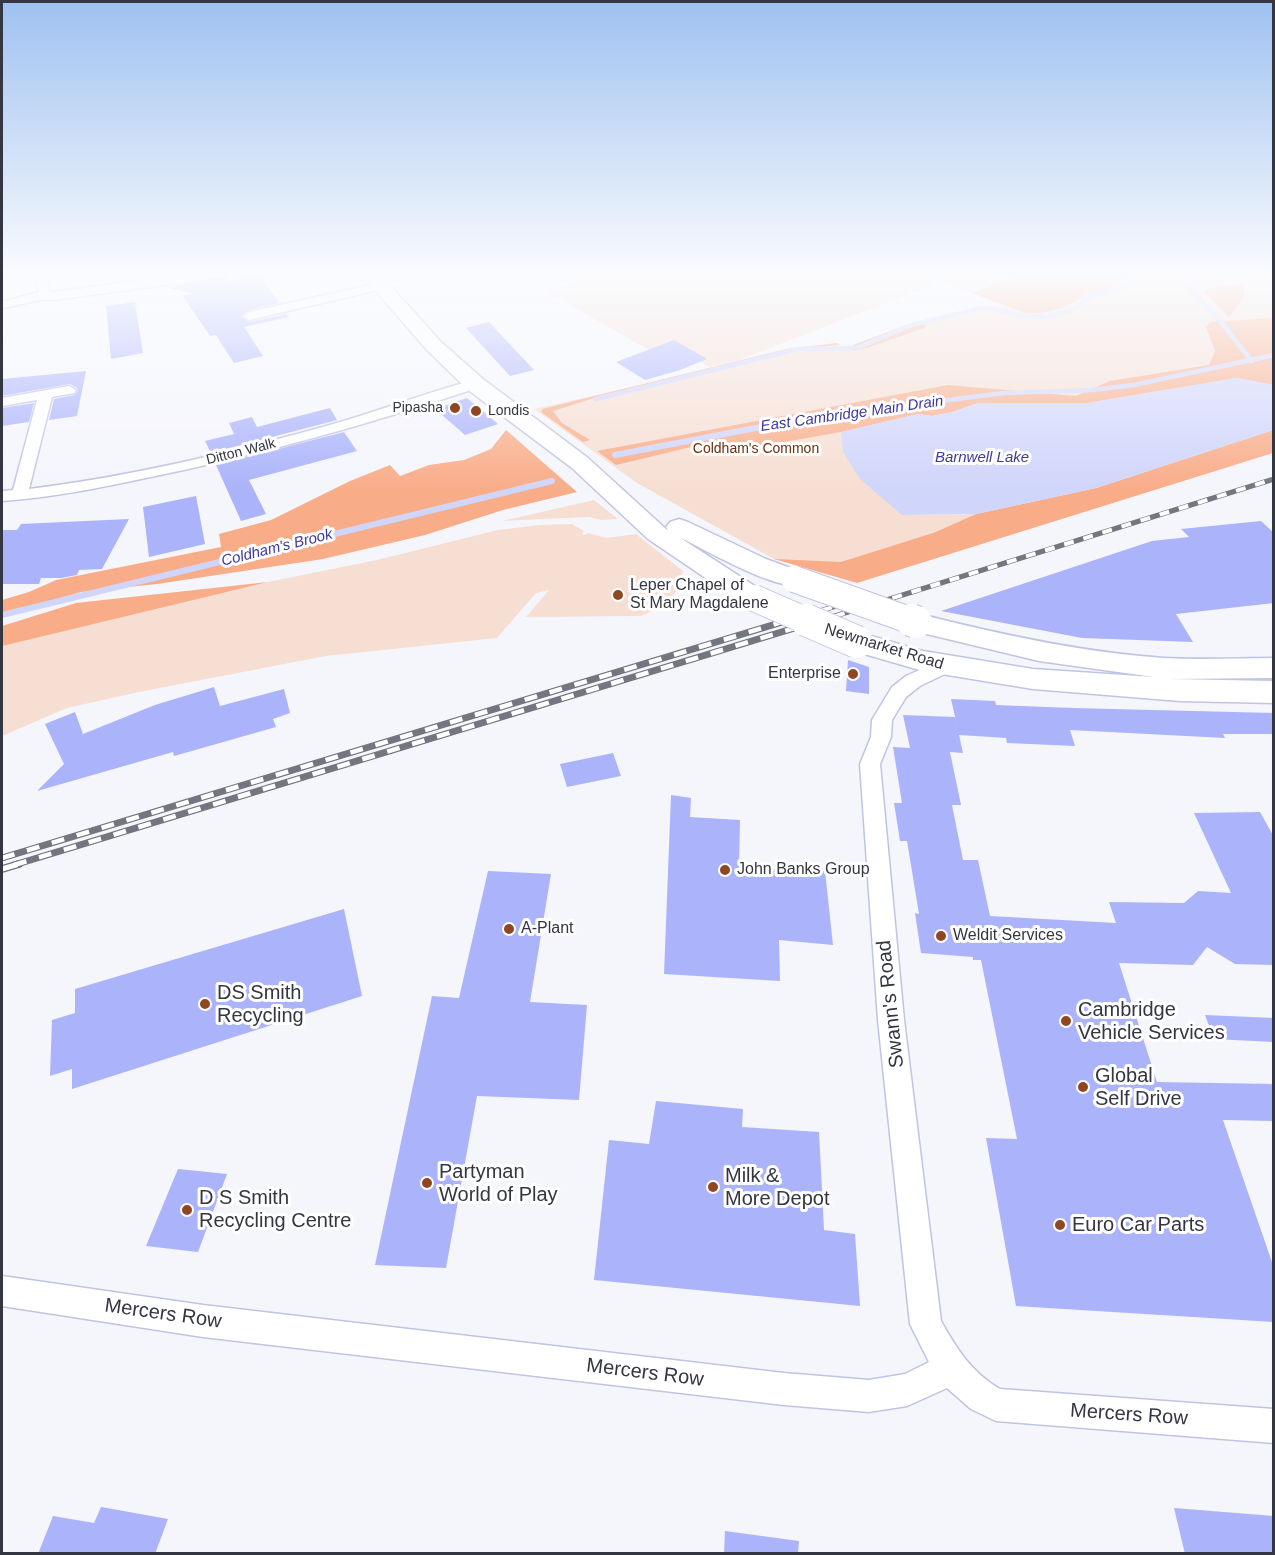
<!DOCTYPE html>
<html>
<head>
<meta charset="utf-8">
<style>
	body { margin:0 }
	#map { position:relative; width:1275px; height:1555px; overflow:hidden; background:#f5f6fc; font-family:Arial,sans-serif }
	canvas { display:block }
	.frame { position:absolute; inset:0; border:3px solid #343642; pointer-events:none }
</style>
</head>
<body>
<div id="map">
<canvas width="1275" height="1555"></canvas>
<div class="frame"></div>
</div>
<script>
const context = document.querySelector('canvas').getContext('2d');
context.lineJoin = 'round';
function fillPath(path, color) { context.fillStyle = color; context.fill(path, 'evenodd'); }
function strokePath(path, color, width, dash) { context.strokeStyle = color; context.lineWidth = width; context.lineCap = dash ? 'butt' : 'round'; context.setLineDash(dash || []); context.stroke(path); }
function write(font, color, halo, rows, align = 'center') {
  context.font = font + ' Arial,sans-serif'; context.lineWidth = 6; context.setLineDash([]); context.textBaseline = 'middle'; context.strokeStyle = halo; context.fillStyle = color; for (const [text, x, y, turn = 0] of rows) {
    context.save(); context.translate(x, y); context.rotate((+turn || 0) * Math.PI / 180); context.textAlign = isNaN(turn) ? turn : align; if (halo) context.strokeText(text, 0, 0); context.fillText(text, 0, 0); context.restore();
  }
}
const green = new Path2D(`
	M609 272H906L935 284 739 360 710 367 667 343 649 350 547 292Z
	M920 272H1273V385L1270 383 1087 403H978L932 416 918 414 902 515 976 514 836 575 774 559 637 483 534 409 798 349 862 345 932 319 1003 306Z
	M594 500 618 519 601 520 589 517 502 521Z
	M572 524 584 531 582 534 585 535 588 533 607 538 636 534 683 571C678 597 666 606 641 616L526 617 549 590 536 593 497 638 326 656 139 692 67 708 2 736V646L67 629 268 582 377 560 498 530 539 525Z`);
const forest = new Path2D(`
	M1028 272H1121L1125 278 1108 290 1088 294 1062 308 1040 313H1026L972 293Z
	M1245 284 1243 299 1229 317 1204 292 1218 286Z
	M1273 318V385L1237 378 1087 403H978L953 412 932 416 918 414 841 432 739 450 696 451 691 447 616 465 597 451 948 385 1076 396 1110 381 1209 365 1215 351 1206 327 1210 322Z
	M914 322 926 325 924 328 867 348 854 351 853 345Z
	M837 343 840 345 797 349 752 359 591 399 553 411 562 423 590 440 583 442 541 412 542 409 786 349Z
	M506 430 577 492 503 510 425 535 323 559 157 584 81 592 2 615V600L29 592 56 580 221 547 219 534 271 520 350 481 390 465 400 476 429 465 464 460 491 449Z
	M1273 430V453L857 583 774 559 841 562 933 533 976 514 1096 488Z
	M268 582 2 646V626L76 603Z`);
const water = new Path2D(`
	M1237 378 1273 385V430L1096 488 976 514 902 515 860 479 843 452 841 432 918 414 932 416 953 412 978 403H1087Z`);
const streamFar1 = new Path2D(`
	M1175 272 1215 315 1252 361
	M596 399 798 349 857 348 912 325 978 309 991 308 1018 315 1045 317 1070 311 1093 295 1115 292 1130 281 1132 276 1127 272
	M758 427 807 418 1004 393 1092 390 1134 385 1274 355`);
const stream = new Path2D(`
	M615 455 766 426
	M2 615 552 481`);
const building = new Path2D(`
	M260 275 279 303 249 310 241 317 250 322 286 314 289 317 244 327 263 356 234 363 216 335 210 336 182 295 194 294 166 287 226 276 227 282Z
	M135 302 143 353 111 359 106 306Z
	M489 322 534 370 510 376 466 328Z
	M674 340 707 359 680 370 645 380 616 362Z
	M86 371 77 416 49 420 54 399 74 395 78 391 77 388 70 384 2 396V379Z
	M467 398 498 424 465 435 435 409Z
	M34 403 29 422 2 426V408Z
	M330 408 337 420 211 453 205 441 234 434 229 423 252 417 257 427Z
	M344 432 357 451 249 480 266 514 241 521 216 465Z
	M196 496 205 544 149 557 143 507Z
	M129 519 102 569 79 570 77 575 61 578H41L39 584H2V530H17L21 524Z
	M1261 521 1274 533V603L1176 614 1193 642 1082 638 941 611 1152 541 1189 537 1181 529Z
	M848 660 869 667V694L846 691Z
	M214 687 220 706 284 689 290 713 273 719 276 727 174 756 173 752 37 791 64 764 45 724 75 712 83 734 155 705Z
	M951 699 995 701 996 705 1073 708 1274 713V734H1223L1225 738 1070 730 1075 746 1007 743 1006 738 959 735 963 753 950 752 961 805H952L963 860H978L990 916 1116 923 1109 902 1184 903 1198 891 1231 893 1194 813 1260 812 1274 837V965L1235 964 1207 947 1193 965 1119 963 1157 1082 1274 1084V1121L1223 1120 1274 1268V1322L1016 1306 986 1138 1017 1139 981 960H973V957L921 953 915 913 919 914 907 841H900L894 803H902L893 747 910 748 903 715 955 717 959 734Z
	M613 753 621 776 567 787 560 764Z
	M671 795 691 798 690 817 740 820 739 868 825 871 833 945 779 940 780 981 664 974Z
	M488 871 551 874 530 1002 587 1005 579 1100 477 1096 446 1268 375 1265 432 996 459 998Z
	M344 909 362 996 72 1089V1069L50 1076 52 1020 75 1013V989Z
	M1205 1015 1274 1018V1042L1214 1039Z
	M656 1101 743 1109 742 1127 819 1132 824 1230 855 1234 860 1306 594 1280 609 1140 649 1144Z
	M178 1169 227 1174 198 1252 146 1246Z
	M101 1507 168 1519 155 1554H38L53 1516 94 1523Z
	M1174 1508 1274 1516V1554H1185Z
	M725 1531 799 1541 798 1554H724Z`);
const minor = new Path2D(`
	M33 272H45L50 292H53L206 272H229L227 274 189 282 53 300C41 297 15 307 2 308V302L39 292Z
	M379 283 385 287 383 289 249 320 243 316 249 312Z
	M475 380 480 381 482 384 480 387C370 424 259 455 146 478 98 488 50 498 2 501V491L13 490 37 400 2 406V398L69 386 76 390 74 393 52 397 29 489C134 476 239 451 340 422 385 409 430 391 475 380Z
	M944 659 951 661 953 666 951 671 920 686 906 697 892 720 891 737 880 764 904 1020 941 1321C956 1348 972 1373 1000 1389L1274 1409V1443L996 1421 971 1409 947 1388 907 1406 869 1412 784 1405 203 1337 2 1306V1276L203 1305 784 1373 869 1380 905 1374 929 1362 910 1324 878 1020 860 764 871 737 872 720 892 687 906 676Z`);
const primary = new Path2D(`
	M359 272H378L441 342 483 379 588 458 666 529 668 530 666 527 670 522 679 519 688 522 766 559 804 573 808 579 804 585C777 592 706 550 679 537L764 592 768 598 764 604 754 607 744 604 648 539 572 468 467 389 427 350Z
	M916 613C997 634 1080 652 1164 658 1200 660 1237 658 1274 658V678L1170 679 1274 681V703L1180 701 1033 689 923 671 847 649 843 642 847 635 857 632 923 651 1033 669 1154 677 1039 661 906 629 902 622 906 615Z`);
const railFar2 = new Path2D(`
	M784 622 846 603
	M816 622 1274 479`);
const railFar1 = new Path2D(`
	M2 858 789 620
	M14 865 821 620`);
const rail = new Path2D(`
	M2 869 19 864`);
const primaryBridgeFar1 = new Path2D(`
	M794 579 915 622
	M754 598 809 622`);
const primaryBridge = new Path2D(`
	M806 620 857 642
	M911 620 916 622`);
const markers = [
	[455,408,6,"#8e4722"],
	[476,411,6,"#8e4722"],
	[618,595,6,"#8e4722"],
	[853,674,6,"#8e4722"],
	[725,870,6,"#8e4722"],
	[509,929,6,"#8e4722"],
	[941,936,6,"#8e4722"],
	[205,1004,6,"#8e4722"],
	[1066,1021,6,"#8e4722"],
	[1083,1087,6,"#8e4722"],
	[427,1183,6,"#8e4722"],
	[713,1187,6,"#8e4722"],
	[187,1210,6,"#8e4722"],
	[1060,1225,6,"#8e4722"]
];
const farPoinames = [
	["Pipasha",443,408],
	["Londis",488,411,"left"]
];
const farParknames = [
	["Coldham's Common",756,449]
];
const farStreetnames = [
	["Ditton Walk",241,452,-14]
];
const farWaternames = [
	["East Cambridge Main Drain",852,414,-8],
	["Barnwell Lake",982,458],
	["Coldham's Brook",277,548,-14]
];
const poiNames = [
	["Leper Chapel of",630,586],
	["St Mary Magdalene",630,604],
	["Enterprise",841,674,"right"],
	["John Banks Group",737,870],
	["A-Plant",521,929],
	["Weldit Services",953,936]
];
const streetNames = [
	["Newmarket Road",884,647,17]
];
const nearPoinames = [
	["DS Smith",217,993],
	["Recycling",217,1016],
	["Cambridge",1078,1010],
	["Vehicle Services",1078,1033],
	["Global",1095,1076],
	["Self Drive",1095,1099],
	["Partyman",439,1172],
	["World of Play",439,1195],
	["Milk &",725,1176],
	["More Depot",725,1199],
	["D S Smith",199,1198],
	["Recycling Centre",199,1221],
	["Euro Car Parts",1072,1225]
];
const nearStreetnames = [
	["Swann's Road",891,1004,-96],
	["Mercers Row",163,1314,8],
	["Mercers Row",645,1373,7],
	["Mercers Row",1129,1415,4]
];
fillPath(green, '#f7ded2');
fillPath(forest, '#f9ac88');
fillPath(water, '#d0d5fb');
strokePath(streamFar1, '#d0d5fb', 4.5);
strokePath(stream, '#d0d5fb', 6);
fillPath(building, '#abb3fb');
strokePath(minor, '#c0c4e4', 3);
strokePath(primary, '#c0c4e4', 3);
fillPath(minor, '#fff');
fillPath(primary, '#fff');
strokePath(railFar2, '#73757f', 5);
strokePath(railFar1, '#73757f', 7);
strokePath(rail, '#73757f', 8);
strokePath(railFar2, '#fff', 4, [10]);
strokePath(railFar1, '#fff', 4.5, [13]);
strokePath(rail, '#fff', 5, [16]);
strokePath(primaryBridgeFar1, '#c0c4e4', 28, []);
strokePath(primaryBridge, '#c0c4e4', 34, []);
strokePath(primaryBridgeFar1, '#fff', 26);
strokePath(primaryBridge, '#fff', 32);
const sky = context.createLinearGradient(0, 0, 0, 490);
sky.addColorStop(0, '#9ec1f0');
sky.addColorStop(0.56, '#fafbfe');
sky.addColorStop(1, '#fafbfe00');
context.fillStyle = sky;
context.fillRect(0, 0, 1275, 490);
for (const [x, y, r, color] of markers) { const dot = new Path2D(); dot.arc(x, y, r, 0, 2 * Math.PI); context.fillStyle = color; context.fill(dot); strokePath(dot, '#fff', 2); }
write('14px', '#343642', '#fff', farPoinames, 'right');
write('14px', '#6b300e', '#fff', farParknames);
write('14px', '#343642', '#fff', farStreetnames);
write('italic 15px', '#3e399f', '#fff', farWaternames);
write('16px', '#343642', '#fff', poiNames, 'left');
write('16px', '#343642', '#fff', streetNames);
write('20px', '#343642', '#fff', nearPoinames, 'left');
write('20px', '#343642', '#fff', nearStreetnames);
</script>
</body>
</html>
